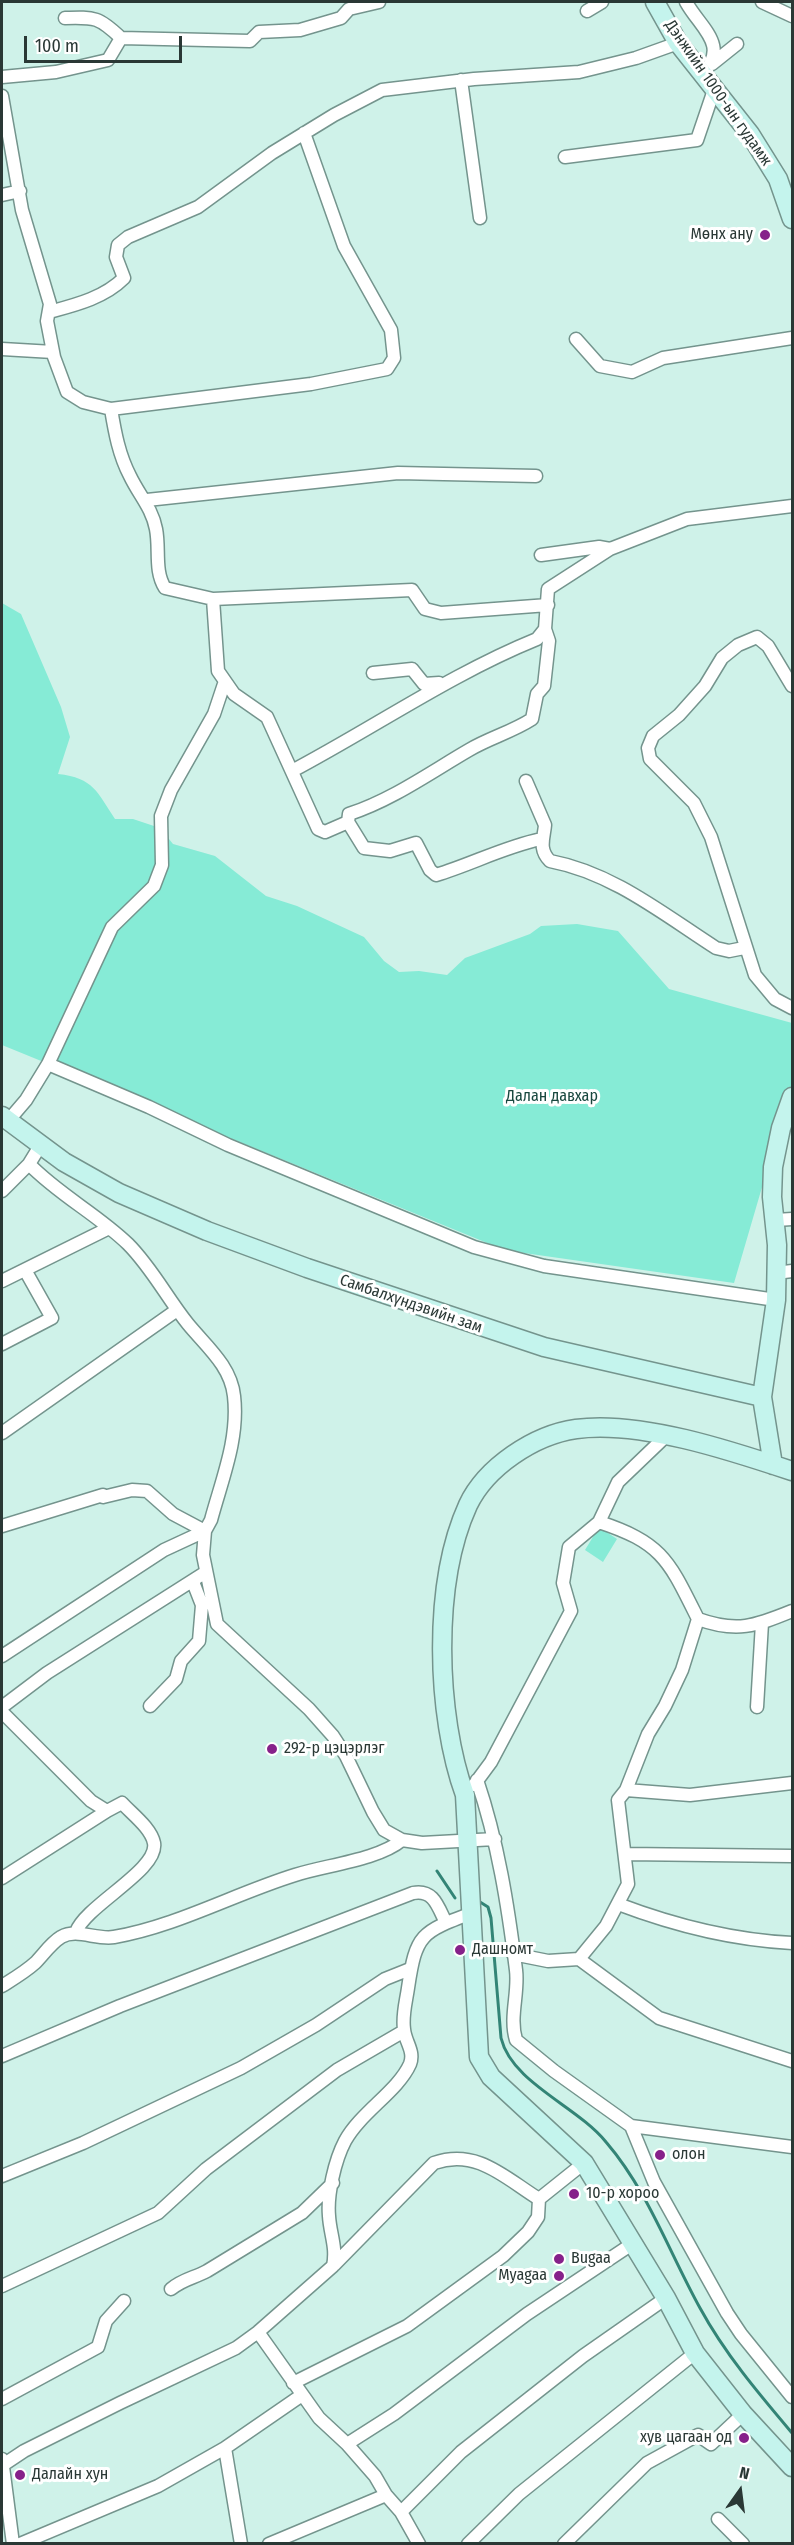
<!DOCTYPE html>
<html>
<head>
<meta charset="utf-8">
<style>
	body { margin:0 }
	#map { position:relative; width:794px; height:2545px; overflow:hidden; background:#cff2e9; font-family:"Fira Sans Condensed",sans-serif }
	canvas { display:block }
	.frame { position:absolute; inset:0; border:3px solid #2a3835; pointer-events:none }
	.north { position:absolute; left:710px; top:2461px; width:60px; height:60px; -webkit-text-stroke:4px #fff; paint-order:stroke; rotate:14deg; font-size:16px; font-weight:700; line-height:24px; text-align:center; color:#2a3835 }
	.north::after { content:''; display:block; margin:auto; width:21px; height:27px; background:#2a3835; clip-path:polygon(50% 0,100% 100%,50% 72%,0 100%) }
	.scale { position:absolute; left:24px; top:36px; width:158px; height:27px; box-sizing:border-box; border:3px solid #2a3835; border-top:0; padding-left:8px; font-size:18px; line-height:21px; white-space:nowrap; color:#2a3835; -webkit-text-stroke:4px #fff; paint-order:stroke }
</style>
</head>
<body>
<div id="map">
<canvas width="794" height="2545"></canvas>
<div class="frame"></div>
<div class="north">N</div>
<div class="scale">100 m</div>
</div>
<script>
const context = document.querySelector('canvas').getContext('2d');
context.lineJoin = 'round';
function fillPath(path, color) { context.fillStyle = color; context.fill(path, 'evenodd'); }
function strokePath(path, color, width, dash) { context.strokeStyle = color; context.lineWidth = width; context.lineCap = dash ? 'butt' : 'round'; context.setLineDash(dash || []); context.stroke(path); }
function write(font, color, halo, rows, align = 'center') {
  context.font = font + ' "Fira Sans Condensed",sans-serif'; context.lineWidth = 6; context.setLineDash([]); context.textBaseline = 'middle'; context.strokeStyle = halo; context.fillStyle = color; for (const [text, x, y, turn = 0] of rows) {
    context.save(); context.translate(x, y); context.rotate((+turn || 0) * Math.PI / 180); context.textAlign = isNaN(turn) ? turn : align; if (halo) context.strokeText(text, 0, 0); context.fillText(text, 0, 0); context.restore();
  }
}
const green = new Path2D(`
	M2 603 21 614 61 707 70 737 58 774C94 778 97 792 115 819H133L160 828 173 844 215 856 266 896 297 906 364 937 384 961 399 972 419 971 447 975 465 958 530 934 541 926 577 924 618 931 669 989 792 1023 791 1088 734 1283 524 1253 497 1247 2 1045Z
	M599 1527 617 1539 603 1562 585 1550Z`);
const stream = new Path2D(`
	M437 1871 455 1898
	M480 1902 488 1907 491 1918 501 2038C512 2083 577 2106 606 2142 648 2191 669 2252 700 2308 725 2354 759 2394 792 2433`);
const street = new Path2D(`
	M686 2C701 29 730 45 702 75
	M762 2 792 16
	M587 11 602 2
	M65 18C95 17 99 17 121 38
	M712 64 737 44
	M2 77 56 72 108 60 121 38 250 41 259 32 300 30 341 18 349 9 379 2
	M461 80 480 218
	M2 96 22 210 50 304 47 321 54 357 67 392 83 402 111 409C115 433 119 455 130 476 139 495 152 508 156 529 160 549 154 571 165 588L213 599 412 590 425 609 441 613 548 605
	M565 157 697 140 714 90
	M2 195 20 191
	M49 312C75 305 104 298 124 278L116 257 118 245 128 237 198 207 272 153 334 115 382 90 474 79 579 72 636 58 678 43
	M576 339 600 366 632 372 663 358 792 338
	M2 349 53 352
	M111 409 311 384 387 369 394 358 391 330 344 246 304 133
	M147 500 398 473 536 476
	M541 555 599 547 610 549
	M213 599 218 671 234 694 267 717 318 829 325 832 348 822 364 848 390 851 416 843 430 870 436 875C472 864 504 847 541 839
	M373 673 412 669 424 684 439 683
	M792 686 768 646 757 637 738 645 722 658 705 686 679 715 653 736 648 748 650 759 694 803 711 837 755 975 775 999 792 1008
	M292 771C375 727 451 674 537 639L545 629
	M526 781 545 825C544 838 538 849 550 861 613 873 663 914 716 948L729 951 744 948
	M348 822 349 814C392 800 431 772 469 750 489 738 512 732 532 719L537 694 544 686 549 641 545 629 548 589 610 549 687 519 792 506
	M48 1064 112 927 154 886 162 865 161 816 171 790 214 714 225 681
	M8 1121 26 1100 48 1064 149 1107 228 1145 474 1247 544 1266 776 1300
	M29 1164C59 1195 97 1214 128 1244 152 1268 167 1298 188 1324 206 1346 231 1366 234 1396 239 1439 222 1479 211 1520L205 1531 203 1555 217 1624 309 1709 333 1736 346 1756 373 1812 384 1830 402 1840 422 1843 495 1839
	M2 1191 29 1164 40 1146
	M776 1220 792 1219
	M776 1273 792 1271
	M2 1281 109 1228
	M2 1344 52 1318 25 1270
	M2 1433 177 1310
	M599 1522C663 1543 669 1561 698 1619 737 1633 755 1626 792 1611
	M2 1526 103 1495V1497L132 1490 147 1491 173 1514 205 1531
	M2 1656 164 1550 205 1531
	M150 1706 176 1679 181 1661 199 1641 202 1605 193 1582
	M2 1707 47 1673 206 1572
	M757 1707 762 1623
	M2 1712 91 1801 107 1811 122 1803C132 1814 151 1828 154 1843 159 1870 86 1905 76 1932
	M477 1780C498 1842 508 1906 516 1970 519 1993 509 2017 516 2040L554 2071 631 2126 654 2182 727 2313 741 2334 792 2397
	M474 1785 491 1762 571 1611 563 1583 569 1547 599 1522 618 1482 665 1437
	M626 1790 648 1734 665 1706 682 1670 698 1619
	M626 1854 792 1856
	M2 1878 107 1811
	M618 1904C676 1926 731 1940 792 1943
	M513 1954 548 1961 579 1959 606 1926 628 1884 618 1800 626 1790 690 1795 792 1783
	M579 1959 659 2018 792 2061
	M2 1986C13 1979 25 1972 35 1963 43 1955 51 1943 61 1937 77 1928 96 1940 114 1937 177 1926 234 1894 295 1875 326 1865 378 1860 402 1840
	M2 2056 120 2006 413 1893C434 1889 438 1907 446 1923
	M631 2126 792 2147
	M2 2176 83 2143 241 2068 316 2025 385 1979 410 1969
	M334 2265 434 2163C477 2148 505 2178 539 2199L584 2163
	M2 2286 158 2213 206 2169 337 2070 404 2031
	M171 2289C183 2279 194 2278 207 2271L302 2213 333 2183
	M258 2332 319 2418 347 2444 375 2476 386 2495 401 2512 419 2544
	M293 2383 407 2326 503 2256 528 2232 538 2217 539 2199
	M2 2399 98 2347 106 2321 124 2301
	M347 2444 394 2414 527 2314 632 2244
	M225 2448 241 2544
	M2 2459 13 2544
	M3 2465 24 2451 120 2403 236 2348 258 2332 333 2266C337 2247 330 2234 329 2216 327 2194 335 2160 345 2141 361 2112 398 2091 410 2064 415 2051 405 2042 404 2029 402 2015 406 2002 408 1988 416 1934 421 1932 472 1913
	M401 2512 461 2452 583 2356 666 2298
	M718 2519 743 2544
	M20 2544 158 2486 225 2448 302 2395
	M269 2544 386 2495
	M468 2544 519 2494 695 2353
	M564 2544 647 2463 698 2435 711 2444 743 2414`);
const secondary = new Path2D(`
	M655 2 678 43 750 134 778 179 792 219
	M2 1116 64 1162 119 1193 207 1231 307 1268 544 1347 762 1397
	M773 1465 762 1397 776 1300 777 1245 772 1197 773 1167 781 1128 792 1097
	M792 1471C732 1451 639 1420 576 1429 534 1435 486 1467 468 1505 432 1584 436 1715 465 1795L479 2057 491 2077 584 2163 666 2298 695 2353 743 2414 792 2467`);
const markers = [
	[765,235,6,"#86218a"],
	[272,1749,6,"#86218a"],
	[460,1950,6,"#86218a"],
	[660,2155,6,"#86218a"],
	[574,2194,6,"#86218a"],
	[559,2259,6,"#86218a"],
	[559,2276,6,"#86218a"],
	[744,2438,6,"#86218a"],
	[20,2475,6,"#86218a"]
];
const streetNames = [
	["Дэнжийн 1000-ын гудамж",718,93,55],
	["Самбалхүндэвийн зам",411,1304,19]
];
const poiNames = [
	["Мөнх ану",753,235,"right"],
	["292-р цэцэрлэг",284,1749],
	["Дашномт",472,1950],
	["олон",672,2155],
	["10-р хороо",586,2194],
	["Bugaa",571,2259],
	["Myagaa",547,2276,"right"],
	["хув цагаан од",732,2438,"right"],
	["Далайн хун",32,2475]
];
const parkNames = [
	["Далан давхар",552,1097]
];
fillPath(green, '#86ebd6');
strokePath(stream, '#338476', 3);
strokePath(street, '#74948d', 15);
strokePath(secondary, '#74948d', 21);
strokePath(street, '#fff', 12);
strokePath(secondary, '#c4f4ed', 18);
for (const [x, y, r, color] of markers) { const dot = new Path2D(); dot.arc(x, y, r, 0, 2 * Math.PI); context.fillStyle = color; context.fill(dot); strokePath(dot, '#fff', 2); }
write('16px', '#2a3835', '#fff', streetNames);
write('16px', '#2a3835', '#fff', poiNames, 'left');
write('16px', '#19483f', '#fff', parkNames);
</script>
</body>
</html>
